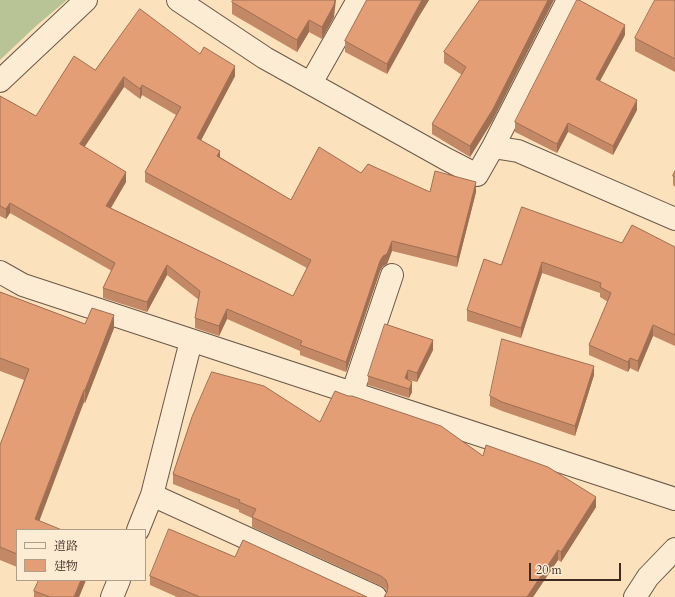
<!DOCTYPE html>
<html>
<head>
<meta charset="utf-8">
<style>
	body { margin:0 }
	#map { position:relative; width:675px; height:597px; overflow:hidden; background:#fbe2bc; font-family:Cardo,"Noto Serif JP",serif }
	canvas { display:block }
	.legend { position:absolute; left:16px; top:529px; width:130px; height:52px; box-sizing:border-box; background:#fcecd3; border:1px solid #b09e8c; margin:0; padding:5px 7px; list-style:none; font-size:12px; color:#3e2a21 }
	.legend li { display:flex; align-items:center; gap:8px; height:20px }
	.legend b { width:20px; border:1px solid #b09e8c }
	.scale { position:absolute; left:529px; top:563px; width:92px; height:18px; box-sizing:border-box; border:2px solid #3e2a21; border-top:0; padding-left:5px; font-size:12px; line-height:14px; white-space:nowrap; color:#3e2a21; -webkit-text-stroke:3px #fcecd3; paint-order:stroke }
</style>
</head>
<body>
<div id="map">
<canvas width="675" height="597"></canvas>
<ul class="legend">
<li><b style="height:5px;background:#fcecd3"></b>道路</li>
<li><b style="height:11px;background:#e39e76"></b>建物</li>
</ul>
<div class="scale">20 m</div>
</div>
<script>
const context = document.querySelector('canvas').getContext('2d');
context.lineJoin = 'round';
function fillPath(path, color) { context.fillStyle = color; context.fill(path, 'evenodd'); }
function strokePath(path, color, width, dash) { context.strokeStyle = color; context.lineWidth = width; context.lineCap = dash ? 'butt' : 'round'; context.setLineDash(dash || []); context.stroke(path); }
const green = new Path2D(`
	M0 0H67L36 26 0 60Z`);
const minor = new Path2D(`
	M178 0 265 58 446 159 477 175 493 147 518 151 675 219
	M0 81 86 0
	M311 83 358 0
	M493 147 568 0
	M0 272 23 285 675 499
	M352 394 392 275
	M152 495 376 597
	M138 530 152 495 191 341
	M112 597 119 580`);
const tertiary = new Path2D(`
	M635 597 648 577 675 549`);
const wall = new Path2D(`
	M367 0H429L418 18 387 74 345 52V41Z
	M480 0 493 120 470 157 432 134V124L462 75 444 63V52Z
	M675 0V72L635 51V38Z
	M232 2 334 17 322 39 309 32 297 52 232 14Z
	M625 35 600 81 637 110 613 155 568 132 557 153 515 132V122Z
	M200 54 235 76 201 140 220 157 291 200 361 173 430 192H476L457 267 392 251 387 264 383 266 380 271 346 372 300 355V351L227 319 219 336 195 328V318L199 300 167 275 147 312 103 298V288L112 271 10 213 6 219 0 216V96L36 116 95 70ZM124 87 140 99 142 95 176 115 145 172V182L307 268 293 296 111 208 126 182 84 147Z
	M675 171V187L673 185V176Z
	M622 243 675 247V346L653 336 638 372 630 368 628 372 589 355V345L608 302 600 297V293L542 273 521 338 467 321V310L501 265Z
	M0 292 85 324 114 328 85 403 84 402 17 530V567L0 560V445L24 380 0 371Z
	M433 350 417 382 408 380 412 392 409 398 368 385V376Z
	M594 375 575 436 502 411 490 406V396Z
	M320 422 483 456 596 507 561 562 558 560 533 597H384L387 592 386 589 381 586 252 527V518L239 512V510L173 484V474Z
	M235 557 367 597H177L150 585V576Z
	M86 580 79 597H34V591Z`);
const shadedWall = new Path2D(`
	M335 0H336L334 17 322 39V27Z
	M422 0H429L418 18 387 74V64Z
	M548 0H554L493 120 470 157V146Z
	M309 20V32L297 52V40Z
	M625 25V35L596 88V79Z
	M235 66V76L197 148V138Z
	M124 77V87L80 154V144Z
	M142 85V95L140 99V89Z
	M637 100V110L613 155V146Z
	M568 123V132L557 153V144Z
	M220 151V161L217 156Z
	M126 172V182L106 216V206Z
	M476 182V192L457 267V257Z
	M10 203V213L6 219V209Z
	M392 241V251L387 264 383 266 380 271 346 372V362L380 261Z
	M542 262V273L521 338V328Z
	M167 265V275L147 312V302Z
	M227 309V319L219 336V326Z
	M114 315V328L85 403V390Z
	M653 325V336L638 372V361Z
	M433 340V350L417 382V373Z
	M630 358V368L628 372V362Z
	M594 366V375L575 436V426Z
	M408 370V380L405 387V378Z
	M412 382V392L409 398V389Z
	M84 390V402L36 530 35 519Z
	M596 497V507L561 562V552Z
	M558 550V560L533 597H527Z
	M81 580H86L79 597H74Z`);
const building = new Path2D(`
	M233 0H335L334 5 322 27 309 20 297 40 232 2Z
	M367 0H422L387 64 345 41Z
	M480 0H548L493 109 470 146 432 124 466 67 444 52Z
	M577 0H579L625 25 596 79 637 100 613 146 568 123 557 144 515 122Z
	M655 0H675V59L635 38Z
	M140 9 200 54 204 47 235 66 197 138 220 151 217 156 291 200 319 147 361 173 368 164 430 192 435 171 476 182 457 257 392 241 387 254 383 256 380 261 346 362 300 345 302 341 227 309 219 326 195 318 200 291 167 265 147 302 103 288 115 263 10 203 6 209 0 206V96L36 116 74 56 95 70ZM124 77 140 89 142 85 181 107 145 172 311 260 293 296 106 206 126 172 80 144Z
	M675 171V177L673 176Z
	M522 207 622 243 632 225 675 247V335L653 325 638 361 630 358 628 362 589 345 611 293 600 287 601 283 542 262 521 328 467 310 484 259 501 265Z
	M0 292 85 324 92 308 114 315 85 390H84L35 519 62 530H17V554L0 547V445L29 369 0 358Z
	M385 324 433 340 417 373 408 370 405 378 412 382 409 389 368 376Z
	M502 339 594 366 575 426 502 402 490 396Z
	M212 372 264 386 320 422 335 391 348 396H352L441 426 483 456 486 445 548 467 596 497 561 552 558 550 527 597H384L387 592 388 586 386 580 381 576 252 517 256 509 239 502 240 500 173 474 192 417Z
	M169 529 235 557 243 540 367 597H200L150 576Z
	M39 580H81L74 597H50L34 591Z`);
fillPath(green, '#b8c495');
strokePath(minor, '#6d5848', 24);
strokePath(tertiary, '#6d5848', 24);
strokePath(minor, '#fcecd3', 22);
strokePath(tertiary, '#fcecd3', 22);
fillPath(wall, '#c38865');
fillPath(shadedWall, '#9f6f53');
fillPath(building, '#e39e76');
strokePath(building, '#9f6f53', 1);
</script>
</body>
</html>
